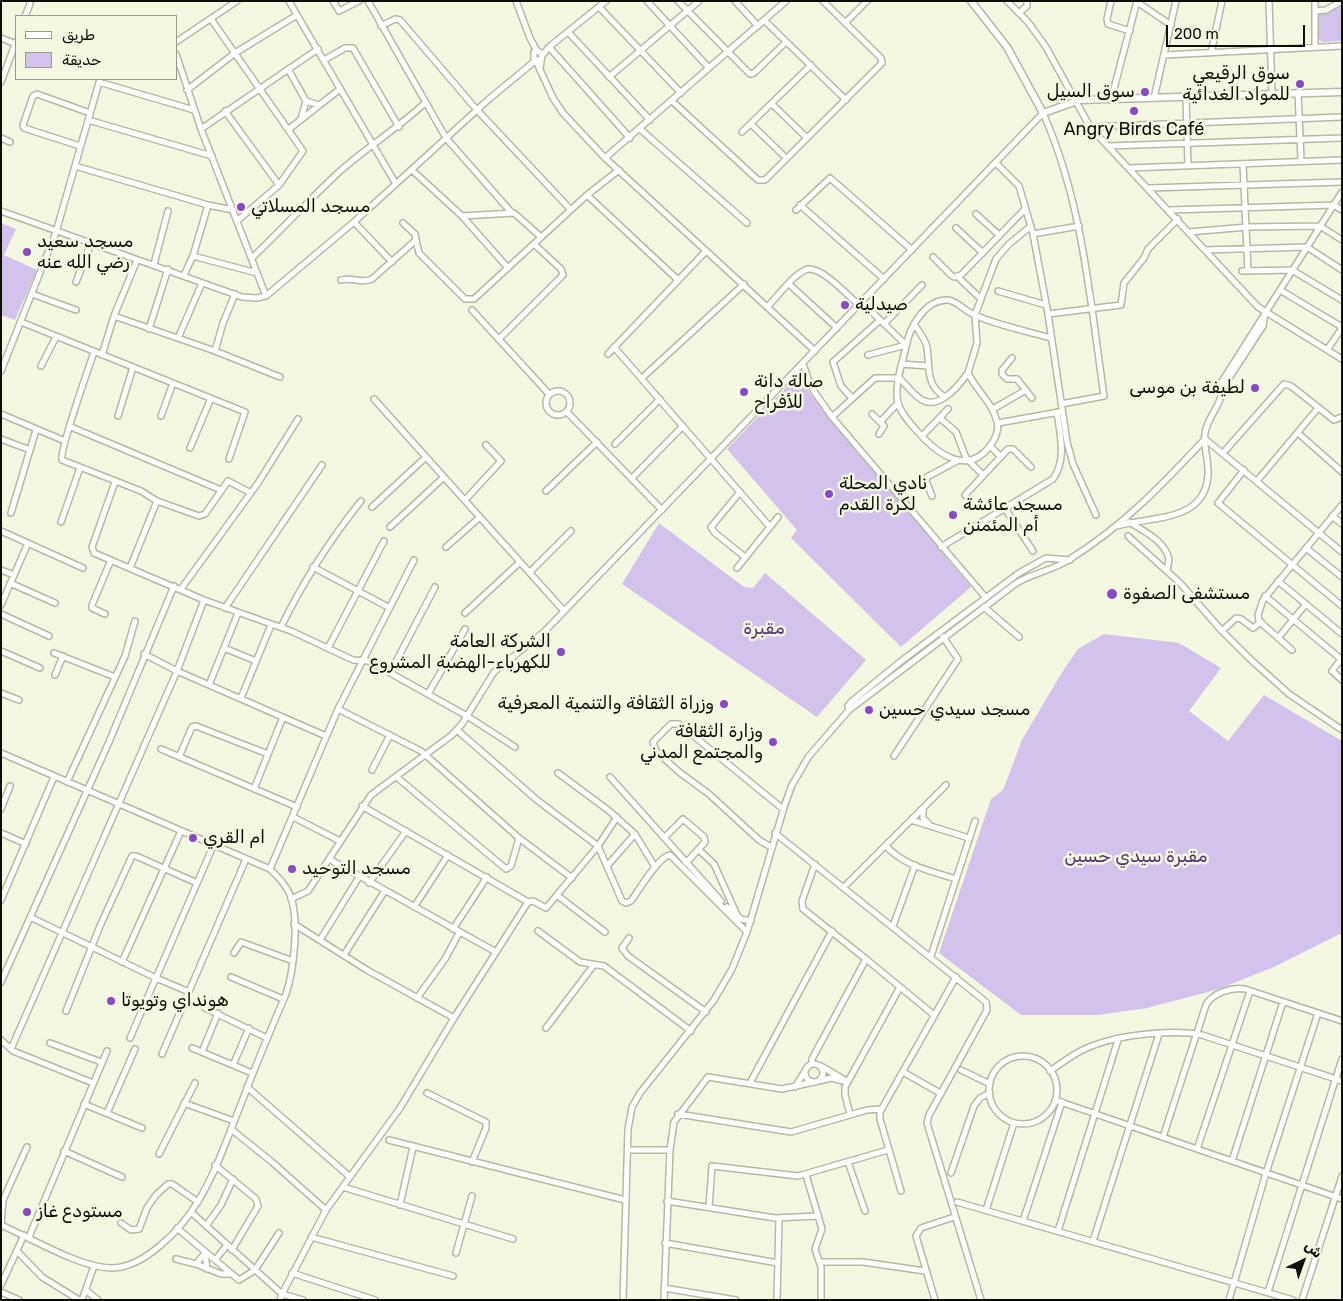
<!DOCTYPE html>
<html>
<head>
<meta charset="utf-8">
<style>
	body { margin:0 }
	#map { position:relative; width:1343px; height:1301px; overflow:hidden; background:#f4f8e2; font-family:Rubik,Vazirmatn,sans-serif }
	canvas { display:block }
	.frame { position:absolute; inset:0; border:2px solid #0e0f08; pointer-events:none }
	.legend { position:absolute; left:15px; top:15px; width:162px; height:65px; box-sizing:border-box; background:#f4f8e2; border:1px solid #989b8b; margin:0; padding:6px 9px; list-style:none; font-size:15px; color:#0e0f08 }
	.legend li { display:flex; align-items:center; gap:10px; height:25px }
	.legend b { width:25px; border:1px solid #989b8b }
	.north { position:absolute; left:1278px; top:1236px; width:50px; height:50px; -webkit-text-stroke:4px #f4f8e2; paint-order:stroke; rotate:42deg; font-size:14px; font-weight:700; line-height:20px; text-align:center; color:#0e0f08 }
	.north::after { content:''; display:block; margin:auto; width:18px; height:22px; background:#0e0f08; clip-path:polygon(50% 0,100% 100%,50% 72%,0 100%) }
	.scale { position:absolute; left:1166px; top:25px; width:139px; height:22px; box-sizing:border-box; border:2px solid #0e0f08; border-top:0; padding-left:6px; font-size:15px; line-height:18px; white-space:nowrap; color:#0e0f08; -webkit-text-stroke:4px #f4f8e2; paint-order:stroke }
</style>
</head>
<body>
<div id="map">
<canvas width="1343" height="1301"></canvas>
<div class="frame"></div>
<ul class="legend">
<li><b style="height:6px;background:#fff"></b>طريق</li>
<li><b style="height:14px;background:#d3c2eb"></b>حديقة</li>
</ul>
<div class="north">ش</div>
<div class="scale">200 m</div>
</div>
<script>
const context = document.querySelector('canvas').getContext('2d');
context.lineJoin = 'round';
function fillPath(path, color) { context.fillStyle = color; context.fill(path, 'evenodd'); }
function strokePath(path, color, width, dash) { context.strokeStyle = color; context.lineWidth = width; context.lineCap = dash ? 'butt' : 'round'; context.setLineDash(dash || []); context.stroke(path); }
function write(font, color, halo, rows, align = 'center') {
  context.font = font + ' Rubik,Vazirmatn,sans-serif'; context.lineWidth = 5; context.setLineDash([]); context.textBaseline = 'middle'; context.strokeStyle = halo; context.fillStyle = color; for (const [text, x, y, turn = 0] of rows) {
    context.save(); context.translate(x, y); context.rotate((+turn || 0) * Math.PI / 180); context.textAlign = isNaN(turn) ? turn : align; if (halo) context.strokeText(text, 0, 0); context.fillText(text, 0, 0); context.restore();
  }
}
const green = new Path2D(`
	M1342 5V41L1322 42 1319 39V14Z
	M1 223 16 229 4 255 37 270 15 320 1 315Z
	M800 373 808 391 971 587 901 647 791 538 797 530 727 449Z
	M659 523 744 587 753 588 765 573 866 660 817 717 622 584Z
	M1104 634 1179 643 1221 668 1189 711 1228 741 1264 695 1342 741V933L1274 967 1219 989 1147 1008 1098 1015H1021L939 953 991 799 1003 790 1022 740 1061 674 1078 649Z`);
const minor = new Path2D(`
	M289 1 297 15
	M333 1 339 11 359 1
	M368 1 446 138 511 212
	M516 1 530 38 537 51
	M647 1 709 68
	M678 1 750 74 754 73 786 42
	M735 1 758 26
	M1007 1 1028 22 1046 47 1090 127 1258 307 1342 359
	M1111 1 1107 19 1108 24 1130 31
	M1269 1 1272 94
	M1315 1V47
	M1137 2 1171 25
	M599 7 681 93
	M1315 11 1326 10 1342 1
	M1019 13 1027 6V1
	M25 16 30 4
	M211 19 303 151 279 185 237 221
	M764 20 846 100
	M845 23 867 1
	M381 26 395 19 400 20 477 110 571 210
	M568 32 650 120
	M1 38 16 44
	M176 42 237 1
	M549 47 630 138
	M1211 53 1222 1
	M176 54 201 129 266 296
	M1164 55 1342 46
	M542 56 549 47 606 1
	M324 60 345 48H353L399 127
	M536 61 553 98 563 113 605 158 815 351
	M288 69 306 101 319 105
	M540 69 542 54 538 51 534 52V60H541
	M609 77 699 1
	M1 82 16 42
	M99 82 194 110
	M187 90 235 53 297 15 396 184
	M1298 92 1301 160
	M1186 97 1188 165
	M1154 98 1176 1
	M1111 100 1137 1
	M672 101 758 180H765L882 63 881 58 823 1
	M772 104 807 138
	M225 111 279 185
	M301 119 306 101
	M88 120 212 156
	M751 124 783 155
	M1090 127 1342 117
	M201 129 318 49
	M289 129 340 89
	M640 129 747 223
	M742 132 811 65
	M1 138 10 142
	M80 146 24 128 23 125 33 96 37 94 90 113
	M1108 146 1342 138
	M605 158 786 1
	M996 163 1019 186 1033 234 1048 314 1067 442 1073 464 1096 515
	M1243 164 1248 271
	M75 166 208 205 233 210
	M1129 168 1342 160
	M412 170 462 216 508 268
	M1149 188 1342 182
	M587 195 678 280
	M800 205 884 279
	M796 210 830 178 912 250
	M1170 210 1334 205 1342 210
	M1 211 242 297 256 298 266 296 354 222 489 99 535 61
	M976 214 999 235
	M462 216 514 213 541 237
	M354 222 392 262
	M1031 226 1008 245 996 259 975 315 977 343 968 373C976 390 993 403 997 422 999 429 996 437 992 443 969 478 937 454 917 431 910 423 901 414 898 403 894 386 902 364 906 347 909 328 925 299 948 300 957 301 964 310 971 313 988 323 1030 332 1051 338
	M956 228 983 253
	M1189 232 1247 227 1320 226 1342 240
	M1033 234 1079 226
	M416 240 419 253 465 299H474L587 195 619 170
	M1205 250 1307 247 1342 270
	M193 256 257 273
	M933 257 951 275 954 277 961 275 1025 209
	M252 258C281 230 309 200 339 172 367 147 398 128 425 103
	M154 264 168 211
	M1242 271 1292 270 1342 300
	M184 275 193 256 208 205
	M958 277 981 299
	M341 280C352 277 362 284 372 279L416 240 415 234 403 223
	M76 282 91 243
	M790 285 837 328
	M1280 290 1342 327
	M998 291 1046 305
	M32 294 76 310
	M768 306C779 295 791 277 805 270 819 263 848 296 859 305
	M472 310 549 394
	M871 311 906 345
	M1048 314 1121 305 1124 283 1144 258 1148 249 1178 219
	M114 316 215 351 280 377
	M21 322 245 412 229 459
	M884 324 922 285
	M914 324C918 331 926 339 927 348 930 367 925 385 945 397
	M149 329 168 269
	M178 338 202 283
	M499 339 563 275 561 269 534 244
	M614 347 770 527
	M1327 350 1342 328
	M215 351 223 323 235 294
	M94 352C89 367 59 451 62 460L141 491 157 501 199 516 205 514 228 481 251 493
	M608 354 706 251
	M102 355 114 316 137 260
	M868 355 906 345
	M1012 358 1002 370V374L1007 379H1017L1032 398
	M803 364 811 387 832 417 986 598
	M902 364 927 366
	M41 366 56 337
	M1 371 56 232 100 79
	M642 378 744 284
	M1222 389 1263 326 1265 313
	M546 403a12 12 0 1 1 24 0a12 12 0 1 1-24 0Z
	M852 398 841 386 833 362 880 320
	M374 399 564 611
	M993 409 1026 390
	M567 412 662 510
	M1 414 65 441
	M872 414 884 426 879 434
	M118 416 133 367
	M161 416 173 383
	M832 417 875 378H899C907 385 913 395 922 400 940 410 959 385 968 373
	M940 418 956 432 966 458 983 475
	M880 422 898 403
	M998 423 1059 412
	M71 427 221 490
	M1298 433 1342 472
	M922 436 948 409
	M1 439 30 450
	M1205 439 1342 552
	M615 444 660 399
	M990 446 1000 456
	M190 448 211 398
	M1223 453 1284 384 1291 386 1334 420 1342 417
	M1244 470 1218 503 1342 606
	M632 478 683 426
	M1257 481 1318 408
	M115 482 92 547 94 553 204 600 291 631 353 660 369 661 467 716 515 747
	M546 491 597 442
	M740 492 711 527 715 533 745 557
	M965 495 1008 449H1013L1031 467
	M932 496 926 481 927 477 957 461
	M465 500 501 461 486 445
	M372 507 426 457
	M1006 510 1033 551
	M11 513 36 430
	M1332 516 1342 524
	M61 522 80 468
	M1129 522C1145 532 1164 540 1169 559L1167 571
	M1117 526C1150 516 1205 523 1208 475 1209 461 1203 446 1205 433 1208 414 1226 402 1221 383L1342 192
	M390 527 444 477
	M1 531 83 568
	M1128 536 1180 583 1222 631 1249 658 1289 694 1342 730
	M446 547 480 517
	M941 547 1053 479C1067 459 1060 435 1057 412
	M1306 548 1342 577
	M313 567 388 607
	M130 568 157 501
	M737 568 778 517
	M1 570 14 575
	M530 572 571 531
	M1278 581 1342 634
	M10 583 55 603
	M181 589 258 483 298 419
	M1265 596 1341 659
	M1 605 28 543
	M984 607 1019 637
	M225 608 322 465
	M465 613 520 562
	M1 614 49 636
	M105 614 92 608V605L111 560
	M281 627C303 582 329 541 361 501
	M1222 631 1236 618 1241 619 1253 628 1261 622
	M1278 638 1306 604
	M224 648 256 661
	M328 648 384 541
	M1292 650 1259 621 1258 615 1263 600 1342 505
	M1 651 40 668
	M54 653 115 677
	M144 654 177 671 326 736
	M1342 658 1332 671 1342 680
	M390 673 435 587
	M55 675 63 656
	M209 685 238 613
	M1 693 19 700
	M428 694 465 629
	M241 698 271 625
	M338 709 421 751 519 838 572 878
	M849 710 848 706 851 702 900 662 1019 573 1046 558 1070 560
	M457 730 537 800 598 846 622 901 626 903 631 901C639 890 658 857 670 855L747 932
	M161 749 297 807
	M1 753 270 869C279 878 287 886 291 897 299 922 294 970 286 994 271 1029 256 1064 243 1099 229 1133 217 1171 197 1203 181 1229 145 1267 113 1268 82 1269 31 1238 1 1225
	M894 756 958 659 943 637
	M179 757 192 727 196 726 268 754
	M372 770 390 735
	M558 773 608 810 635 834 655 867
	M610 777 721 901
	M399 779 506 869 511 866 519 838
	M67 782 125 656 135 621
	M254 789 283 717
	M362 806 528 902 533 901 546 908 598 846 617 817
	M1 809 10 786
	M923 809V818L929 824
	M293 817 340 841
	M911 820 969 838
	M1 833 26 844
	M775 833 986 1002 987 1010 929 1115 927 1123 981 1300
	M664 838 683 819 704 837 705 842 686 863
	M886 846C904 866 931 871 956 879
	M771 847 759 840 709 794 679 772 656 751 653 742 671 724H679L783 809
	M699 850 714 864 737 915
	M329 859 496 952
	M815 864 802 901 803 909 866 959
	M607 866 635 834
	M270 869 338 709 414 560
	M369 883 406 831
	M844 887 946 785
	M558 896 605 932
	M291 899 308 891 371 795 452 735 462 724 494 672 545 631 1043 113C1083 203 1090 300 1104 396L1061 404
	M1 900 54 777
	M414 907 448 855
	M727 907 741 919 751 921
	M30 917 156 978 189 992
	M294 924 367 970 454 1018
	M893 926 915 865
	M453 929 487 877
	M538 931 580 962 604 966 691 1031
	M629 938 622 948 628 956 706 1012
	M320 940 359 877
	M234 953 241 942 293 961
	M344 955 384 892
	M931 956 975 821
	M122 962 181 831
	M231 977 283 999
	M1 982 109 742 174 586
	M417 998 445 959 459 933
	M205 1008 267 1038
	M66 1011 100 926 132 856H136L197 883
	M546 1028 593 966
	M130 1038 214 844
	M1 1040 13 1051 93 1083
	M50 1043 101 1062
	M192 1048 252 1073
	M11 1049 177 671 204 600
	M202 1052 218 1013
	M162 1054 246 859
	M989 1090a34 34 0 1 1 68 0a34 34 0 1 1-68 0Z
	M805 1073a9 9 0 1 1 18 0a9 9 0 1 1-18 0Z
	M812 1064V1059L866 959 934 1015
	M233 1065 249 1028
	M821 1066 848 1082
	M961 1070 990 1084
	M1050 1071C1062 1063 1074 1053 1087 1048 1116 1035 1170 1029 1202 1035L1342 1081
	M903 1072 940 1093
	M819 1081 831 1078 843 1081
	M750 1083 832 931
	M247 1087 349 1176
	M795 1087 805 1071
	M427 1093 486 1122V1128L472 1162
	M1055 1100 1342 1199
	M184 1103 234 1121
	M84 1104 142 1128
	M107 1113 135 1049
	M678 1114 791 1132 867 1110 882 1109
	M850 1114 845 1095V1087L900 987
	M231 1129 272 1162 326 1210
	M1163 1137 1206 1005C1212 993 1232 987 1245 989L1342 1021
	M389 1140 625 1200
	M1197 1149 1250 991
	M628 1150H670
	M64 1151 122 1177
	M159 1154 195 1083
	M1232 1161 1283 1002
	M848 1162 865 1211
	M215 1165 256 1199 258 1206 232 1250
	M951 1173 974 1106 980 1098 990 1093
	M806 1175 822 1229 815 1249 821 1267V1300
	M343 1187 513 1239
	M901 1191 880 1119V1112L956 977
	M667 1201 775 1218 818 1216
	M957 1202 1293 1300
	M400 1205 413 1147
	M709 1207 712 1166 798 1176 888 1150
	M986 1210 1014 1123
	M191 1212 282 1294 326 1210 400 1108 454 1018 528 902
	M1023 1221 1062 1102
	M121 1223 131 1230 139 1229 147 1208 156 1195 168 1184H172L198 1202
	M1 1225 3 1200 27 1147
	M206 1226 221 1205 233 1179
	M177 1228 239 1280 255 1270 279 1233
	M1058 1231 1118 1040
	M29 1237 107 1051
	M311 1237 453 1276
	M1093 1241 1159 1034
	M665 1243 778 1263
	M17 1251 42 1277 79 1300
	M456 1253 472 1196
	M176 1259 196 1264 205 1253 207 1269
	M216 1259 227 1245
	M821 1262H863L925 1271
	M196 1264 221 1274H232
	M292 1273 375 1300
	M1 1285 24 1235
	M664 1288 736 1300
	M87 1291 98 1300
	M1 1292 19 1300
	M1268 1292 1342 1059
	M82 1300 94 1266
	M280 1300 282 1294 303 1300
	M623 1300 628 1129 632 1107 640 1093 714 1000 732 969 747 932 785 804 792 785 809 756 849 710 1015 584C1032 573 1052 571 1070 559 1122 527 1164 483 1205 439
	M664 1300 670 1150 674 1122 708 1077 782 1089 814 1082
	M777 1300 779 1218
	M935 1300 916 1236 921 1228 954 1217
	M1229 1300 1266 1173 1318 1013
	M1302 1300 1342 1176`);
const major = new Path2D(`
	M971 1 1007 47 1043 113 1080 100 1342 92`);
const markers = [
	[1300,84,5,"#864ac1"],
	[1145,92,5,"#864ac1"],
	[1134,111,5,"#864ac1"],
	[241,207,5,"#864ac1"],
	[27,252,5,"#864ac1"],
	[845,305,5,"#864ac1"],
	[1255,388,5,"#864ac1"],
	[744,392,5,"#864ac1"],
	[829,494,5,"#864ac1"],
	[953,515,5,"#864ac1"],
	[1112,594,6,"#864ac1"],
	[561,652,5,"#864ac1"],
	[724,704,5,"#864ac1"],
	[869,710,5,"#864ac1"],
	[773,742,5,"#864ac1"],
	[193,838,5,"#864ac1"],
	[292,869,5,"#864ac1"],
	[111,1001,5,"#864ac1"],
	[27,1212,5,"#864ac1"]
];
const poiNames = [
	["سوق الرقيعي",1290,74,"right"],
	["للمواد الغدائية",1290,95,"right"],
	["سوق السيل",1135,92,"right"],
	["Angry Birds Café",1134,130,"center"],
	["مسجد المسلاتي",251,207],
	["مسجد سعيد",37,242],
	["رضي الله عنه",37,263],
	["صيدلية",855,305],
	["صالة دانة",754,382],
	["للأفراح",754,403],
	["لطيفة بن موسى",1245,388,"right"],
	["نادي المحلة",839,484],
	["لكرة القدم",839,505],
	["مسجد عائشة",963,505],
	["أم المئمنن",963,526],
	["مستشفى الصفوة",1123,594],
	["الشركة العامة",551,642,"right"],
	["للكهرباء-الهضبة المشروع",551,663,"right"],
	["وزراة الثقافة والتنمية المعرفية",714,704,"right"],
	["مسجد سيدي حسين",879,710],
	["وزارة الثقافة",763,732,"right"],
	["والمجتمع المدني",763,753,"right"],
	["ام القري",203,838],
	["مسجد التوحيد",302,869],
	["هونداي وتويوتا",121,1001],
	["مستودع غاز",37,1212]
];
const parkNames = [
	["مقبرة",764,629],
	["مقبرة سيدي حسين",1136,857]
];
fillPath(green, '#d3c2eb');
strokePath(minor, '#b6b9a4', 8);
strokePath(major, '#b6b9a4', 9);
strokePath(minor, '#fff', 5);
strokePath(major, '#fff', 6);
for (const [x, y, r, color] of markers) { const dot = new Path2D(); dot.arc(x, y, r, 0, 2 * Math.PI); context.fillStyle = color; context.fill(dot); strokePath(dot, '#f4f8e2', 2); }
write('18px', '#0e0f08', '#f4f8e2', poiNames, 'left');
write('18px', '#523671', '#f4f8e2', parkNames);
</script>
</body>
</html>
